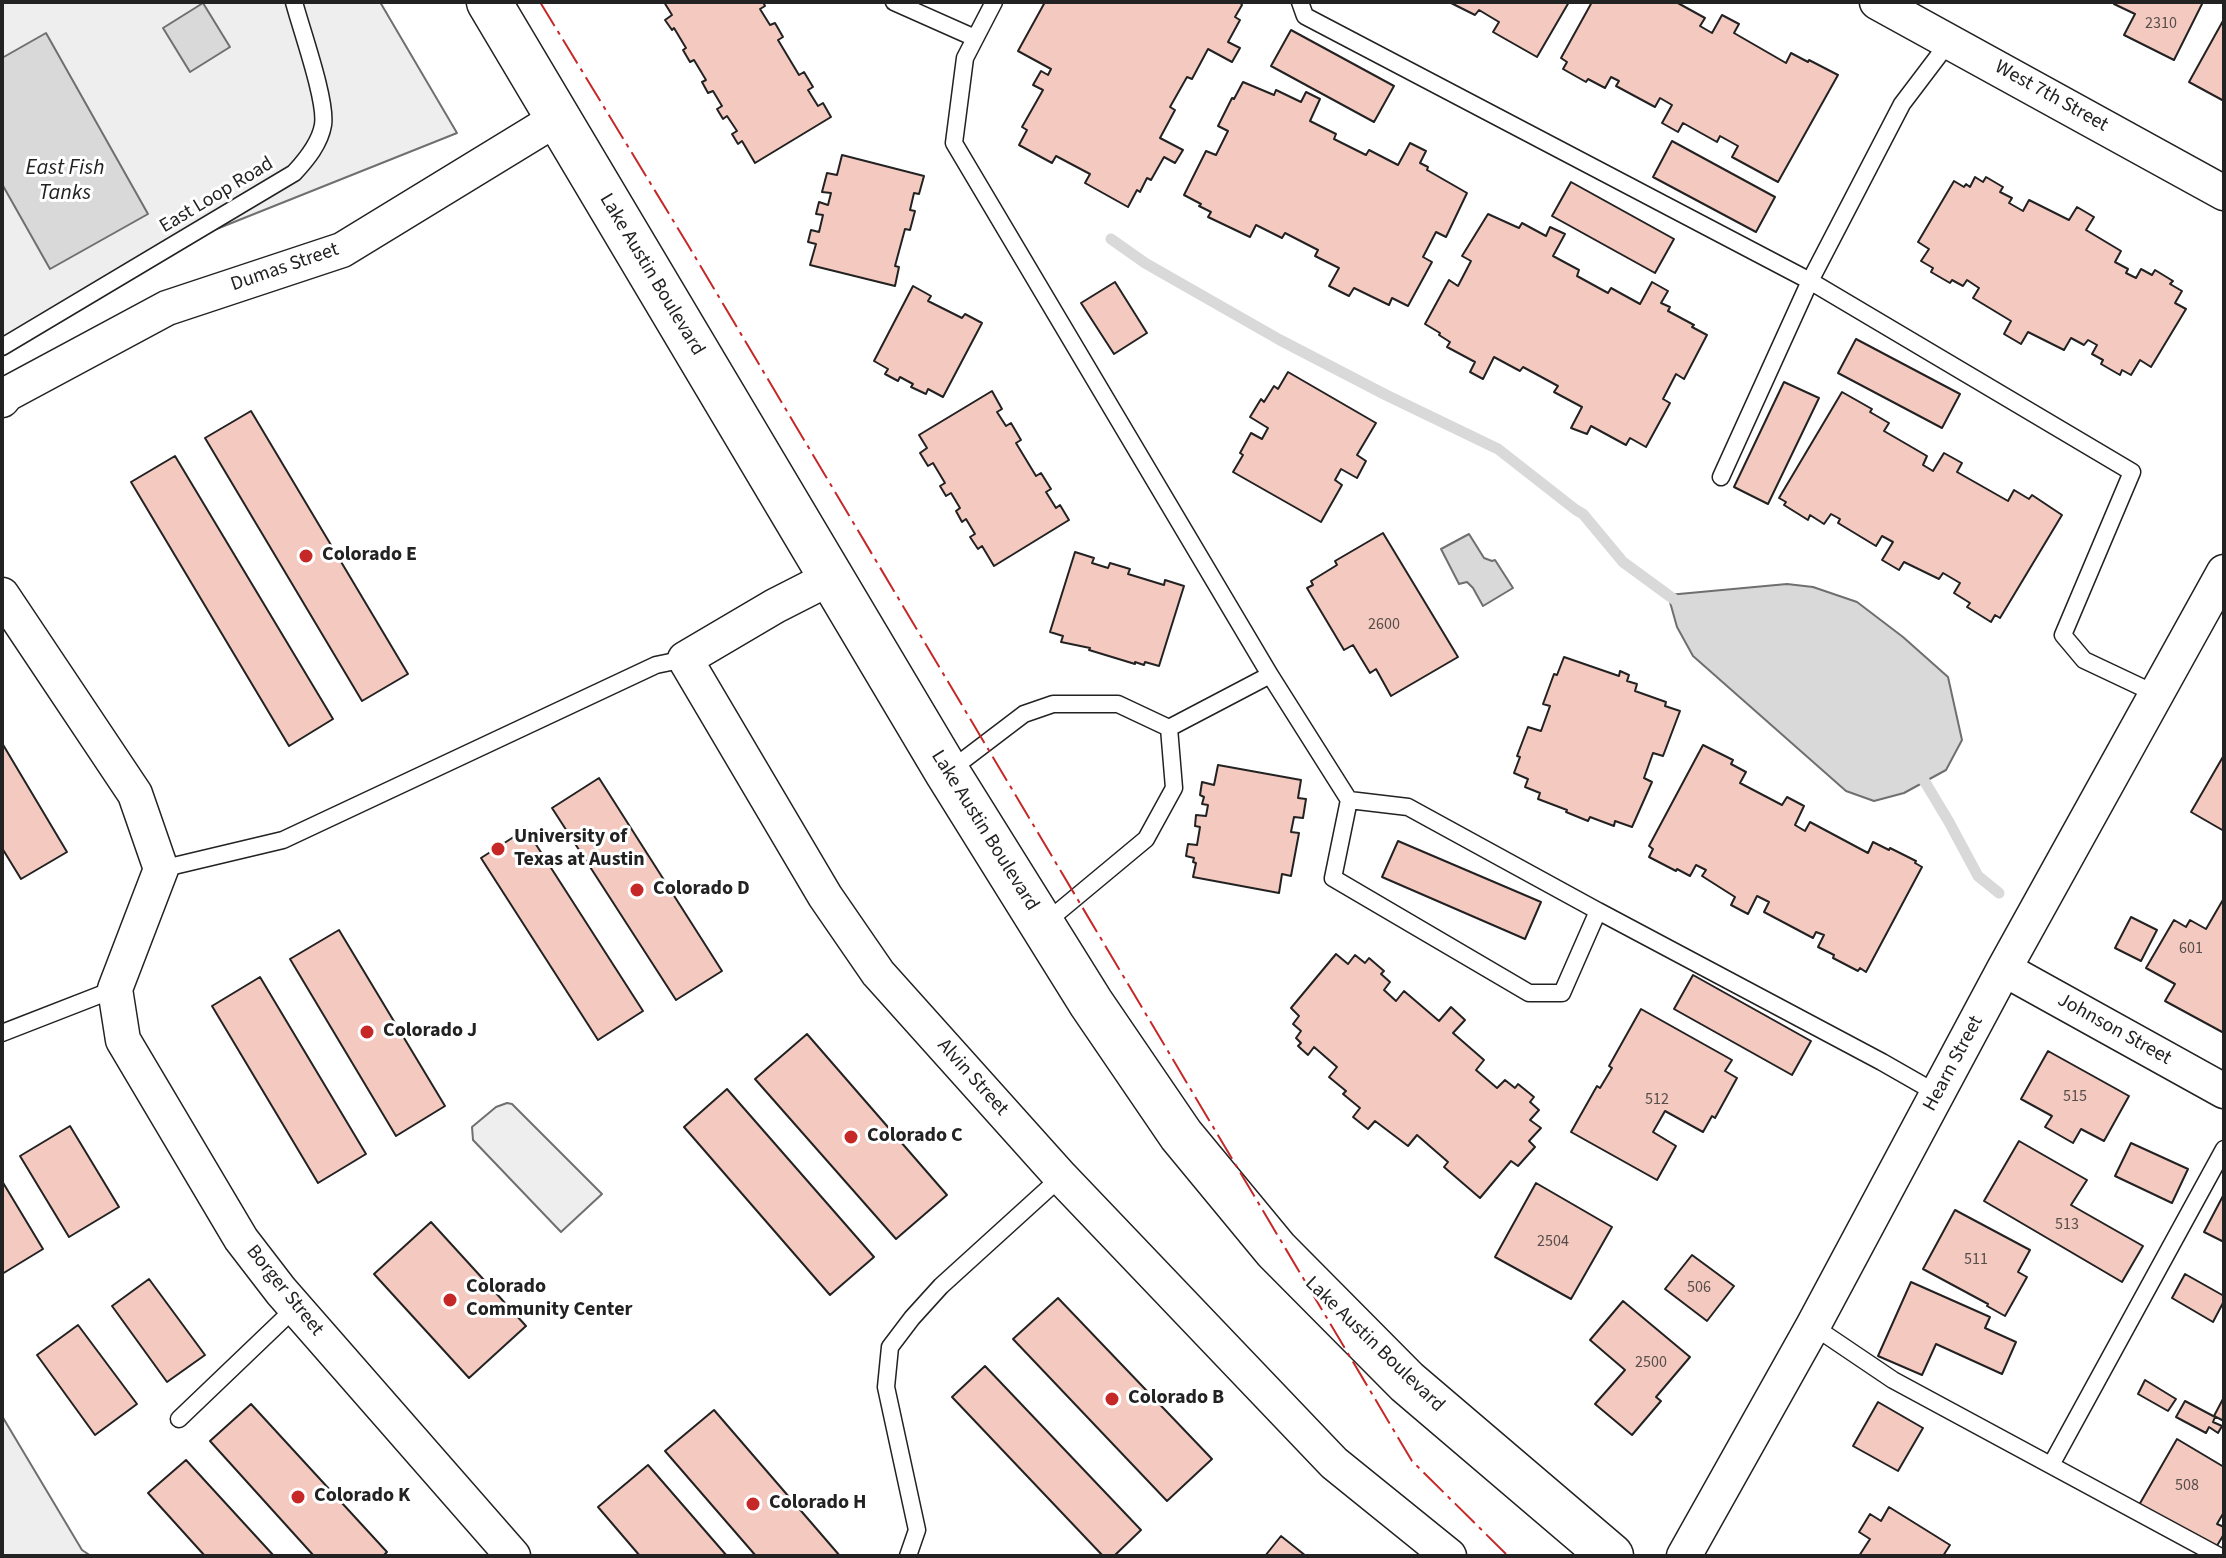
<!DOCTYPE html>
<html>
<head>
<meta charset="utf-8">
<style>
	body { margin:0 }
	#map { position:relative; width:2226px; height:1558px; overflow:hidden; background:#fff; font-family:"Source Sans 3",sans-serif }
	canvas { display:block }
	.frame { position:absolute; inset:0; border:4px solid #222; pointer-events:none }
</style>
</head>
<body>
<div id="map">
<canvas width="2226" height="1558"></canvas>
<div class="frame"></div>
</div>
<script>
const context = document.querySelector('canvas').getContext('2d');
context.lineJoin = 'round';
function fillPath(path, color) { context.fillStyle = color; context.fill(path, 'evenodd'); }
function strokePath(path, color, width, dash) { context.strokeStyle = color; context.lineWidth = width; context.lineCap = dash ? 'butt' : 'round'; context.setLineDash(dash || []); context.stroke(path); }
function write(font, color, halo, rows, align = 'center') {
  context.font = font + ' "Source Sans 3",sans-serif'; context.lineWidth = 6; context.setLineDash([]); context.textBaseline = 'middle'; context.strokeStyle = halo; context.fillStyle = color; for (const [text, x, y, turn = 0] of rows) {
    context.save(); context.translate(x, y); context.rotate((+turn || 0) * Math.PI / 180); context.textAlign = isNaN(turn) ? turn : align; if (halo) context.strokeText(text, 0, 0); context.fillText(text, 0, 0); context.restore();
  }
}
const green = new Path2D(`
	M2 2H380L457 133 199 236 2 340Z
	M507 1103 512 1104 602 1194 561 1232 473 1140 472 1127 496 1107Z
	M2 1416 82 1550 91 1556H2Z`);
const water = new Path2D(`
	M203 3 230 47 190 72 163 28Z
	M46 33 148 214 50 269 2 184V58Z
	M1469 534 1484 558 1492 561 1495 560 1513 588 1483 606 1473 588 1467 582 1459 584 1441 549Z
	M1787 584 1813 587 1857 602 1903 637 1948 677 1962 740 1946 770 1904 793 1874 801 1846 791 1693 656 1677 627 1668 595Z`);
const stream = new Path2D(`
	M1111 239 1145 263 1280 340 1386 395 1498 449 1576 510 1583 514 1623 562 1679 603
	M1916 771 1925 782 1949 822 1978 876 1999 893`);
const building = new Path2D(`
	M664 2H763L765 6 760 9 770 25 775 23 783 37 778 40 799 75 804 72 813 87 808 90 818 106 823 103 831 117 755 163 742 141 738 144 732 134 737 131 727 116 723 119 717 109 722 106 713 91 708 93 702 82 706 80 694 60 690 62 683 50 686 48 674 28 672 30 665 20 672 15Z
	M1045 2H1240L1242 5 1235 17 1240 20 1228 42 1240 48 1232 62 1208 49 1192 79 1187 77 1170 107 1175 110 1160 138 1183 150 1175 163 1164 157 1151 180 1147 178 1140 192 1137 190 1128 207 1085 183 1090 174 1056 156 1052 163 1019 145 1027 130 1022 127 1043 90 1033 85 1041 71 1048 75 1051 69 1018 51Z
	M1449 2H1569L1537 57 1493 32 1499 22 1479 10 1475 15Z
	M1592 2H1676L1705 18 1700 26 1712 33 1722 15 1739 24 1734 33 1786 63 1791 53 1808 62 1809 60 1838 75 1778 182 1732 157 1738 146 1720 136 1717 142 1683 123 1678 132 1662 123 1672 105 1660 98 1655 107 1616 86 1619 81 1611 77 1605 88 1588 79 1586 82 1563 69 1567 62 1561 58Z
	M2115 2H2203L2174 60 2124 35 2135 14 2114 4Z
	M2224 19V101L2189 82Z
	M1291 30 1394 86 1374 122 1271 66Z
	M1243 82 1274 95 1276 90 1301 102 1306 92 1320 99 1310 121 1336 134 1334 139 1366 155 1369 150 1398 165 1410 143 1426 151 1420 163 1428 167 1427 170 1467 193 1446 237 1436 232 1423 257 1432 262 1408 306 1392 298 1389 305 1354 288 1349 296 1329 286 1339 268 1315 256 1318 250 1285 233 1282 238 1256 225 1250 237 1208 217 1211 212 1199 206 1201 204 1184 195 1206 151 1216 155 1228 131 1218 126 1232 98 1234 99Z
	M1672 141 1775 197 1756 232 1653 177Z
	M842 155 924 176 919 194 914 193 910 210 915 211 910 230 905 229 895 266 899 267 895 286 810 265 816 244 808 242 811 230 819 232 823 215 816 214 819 202 828 205 831 193 822 192 827 173 837 175Z
	M1975 177 1983 182 1986 177 2003 187 2000 192 2012 198 2009 203 2023 211 2029 200 2069 220 2077 207 2094 217 2086 230 2121 251 2115 262 2128 269 2126 273 2136 278 2141 269 2152 275 2155 270 2173 281 2170 284 2182 291 2175 303 2186 309 2151 367 2140 360 2131 375 2122 370 2120 375 2101 364 2103 360 2092 354 2097 345 2088 340 2084 345 2071 338 2064 350 2028 332 2021 344 2004 334 2011 321 1973 298 1979 288 1967 280 1963 286 1952 280 1950 283 1931 272 1933 268 1921 261 1929 249 1918 242 1954 181 1964 187 1966 184 1970 187Z
	M1571 182 1674 239 1655 273 1552 216Z
	M1488 214 1519 228 1522 223 1546 236 1550 227 1565 234 1553 256 1579 270 1577 276 1608 293 1611 288 1640 304 1652 282 1668 291 1661 303 1670 307 1668 311 1694 325 1692 327 1707 335 1684 379 1676 374 1663 399 1670 403 1646 447 1630 438 1626 445 1591 426 1587 434 1571 428 1582 407 1554 392 1558 386 1523 367 1520 371 1494 357 1483 379 1470 372 1475 362 1447 347 1450 342 1439 335 1440 333 1425 324 1449 280 1458 286 1471 261 1462 256Z
	M1115 282 1147 333 1114 354 1081 303Z
	M913 286 931 296 928 301 962 318 965 314 982 323 943 397 928 389 926 394 911 387 913 384 900 377 898 381 885 374 888 369 874 361Z
	M1856 339 1960 394 1942 428 1838 373Z
	M1288 372 1376 423 1357 455 1366 461 1357 478 1341 469 1335 480 1342 485 1321 522 1233 472 1243 455 1240 453 1251 433 1262 439 1268 428 1250 417 1261 399 1264 402 1274 386 1278 389Z
	M1784 382 1819 398 1768 504 1734 487Z
	M992 391 1002 409 997 412 1006 426 1011 423 1021 440 1016 443 1036 476 1041 473 1051 489 1046 492 1056 508 1060 505 1069 520 994 566 982 546 978 549 970 537 975 534 966 519 962 522 956 511 960 508 951 493 946 496 940 486 945 483 933 463 928 466 920 453 927 448 919 435Z
	M1842 392 1872 409 1870 412 1889 423 1884 431 1927 456 1923 465 1933 471 1944 453 1962 463 1957 472 2008 501 2014 490 2029 499 2032 495 2062 515 2000 618 1995 615 1991 622 1967 607 1970 603 1954 593 1960 583 1943 573 1939 579 1904 562 1899 570 1882 560 1893 542 1882 536 1876 546 1838 523 1840 519 1831 514 1824 524 1810 515 1808 520 1784 505 1786 502 1779 498Z
	M251 411 408 674 362 701 205 438Z
	M175 456 333 719 289 746 131 482Z
	M1383 533 1458 657 1391 696 1376 669 1370 673 1353 645 1344 650 1307 588 1313 585 1311 581 1337 565 1335 561Z
	M1075 552 1094 558 1092 563 1108 568 1110 563 1130 569 1128 574 1164 585 1165 580 1184 586 1159 666 1145 662 1144 665 1135 662V664L1089 650 1090 648 1061 642 1063 636 1050 632Z
	M1564 657 1619 676 1620 671 1629 675 1627 681 1637 684 1635 691 1666 702 1665 706 1680 711 1663 756 1653 753 1644 778 1652 782 1632 827 1615 821 1614 826 1590 817 1588 821 1566 812 1567 810 1538 799 1540 793 1525 787 1528 779 1514 773 1520 757 1517 756 1528 727 1541 731 1550 706 1543 704 1554 674 1557 675Z
	M2 743 67 852 21 879 2 848Z
	M1703 745 1733 760 1731 764 1746 772 1740 783 1782 805 1787 797 1804 806 1795 825 1805 831 1810 822 1868 853 1873 842 1889 850 1890 848 1916 861 1915 863 1922 867 1866 972 1860 968 1858 971 1833 958 1834 955 1818 947 1824 935 1816 932 1813 938 1764 912 1769 902 1757 896 1748 914 1731 905 1735 897 1702 876 1706 870 1696 865 1690 876 1677 869 1676 871 1649 857 1653 849 1649 846Z
	M2224 755V831L2191 812Z
	M1218 765 1301 780 1298 798 1306 799 1303 818 1294 817 1291 832 1299 833 1291 876 1282 874 1279 893 1193 877 1196 863 1193 862 1194 858 1186 856 1188 844 1197 845 1200 827 1195 826 1196 815 1206 816 1208 805 1202 804 1204 797 1200 795 1202 782 1214 785Z
	M599 778 722 971 676 1000 552 808Z
	M526 829 643 1011 598 1040 481 858Z
	M1398 841 1541 902 1525 939 1382 877Z
	M2224 898V1033L2165 1001 2175 984 2146 968 2174 920 2186 927 2190 920 2206 929Z
	M2131 917 2157 930 2141 961 2115 948Z
	M339 930 445 1106 396 1136 290 959Z
	M1336 954 1348 964 1355 955 1365 963 1369 958 1384 971 1381 974 1390 982 1384 990 1396 1001 1404 991 1439 1021 1451 1007 1465 1020 1453 1033 1484 1060 1476 1070 1497 1088 1505 1080 1515 1088 1518 1084 1534 1097 1530 1102 1539 1110 1530 1120 1541 1128 1529 1141 1535 1147 1518 1166 1511 1161 1480 1198 1444 1167 1448 1162 1417 1135 1408 1146 1375 1121 1368 1129 1353 1117 1360 1108 1343 1094 1346 1091 1329 1077 1337 1067 1314 1047 1308 1055 1298 1046 1301 1043 1296 1038 1301 1031 1293 1024 1299 1016 1291 1008Z
	M1693 975 1811 1041 1792 1075 1674 1009Z
	M260 977 366 1154 318 1183 212 1006Z
	M1641 1009 1732 1060 1725 1071 1737 1078 1715 1118 1712 1116 1703 1132 1665 1111 1653 1132 1676 1146 1657 1180 1571 1132 1597 1086 1600 1088 1612 1068 1609 1066Z
	M807 1034 947 1195 896 1239 755 1079Z
	M2048 1051 2129 1096 2104 1141 2081 1129 2073 1143 2045 1127 2052 1116 2021 1099Z
	M727 1089 874 1257 830 1295 684 1127Z
	M70 1126 119 1207 69 1237 20 1156Z
	M2019 1141 2087 1180 2071 1205 2143 1246 2122 1282 1984 1201Z
	M2131 1143 2188 1169 2172 1203 2115 1176Z
	M2 1181 43 1249 2 1274Z
	M1536 1183 1612 1227 1571 1299 1495 1257Z
	M2224 1194V1242L2204 1232Z
	M1955 1210 2030 1250 2018 1272 2027 1277 2005 1316 1987 1306 1988 1304 1923 1269Z
	M431 1222 526 1326 469 1378 374 1274Z
	M1692 1255 1734 1286 1707 1321 1665 1289Z
	M2185 1274 2224 1296V1301L2213 1322 2172 1298Z
	M149 1279 205 1355 167 1382 112 1306Z
	M1911 1282 1990 1317 1985 1328 2016 1342 2002 1374 1936 1344 1922 1375 1878 1356Z
	M1058 1298 1212 1459 1167 1501 1013 1339Z
	M1623 1301 1690 1357 1656 1397 1661 1401 1632 1435 1595 1404 1625 1370 1590 1340Z
	M78 1325 137 1404 95 1435 37 1355Z
	M985 1366 1141 1530 1114 1556H1103L952 1397Z
	M2145 1380 2176 1399 2168 1411 2138 1394Z
	M2224 1397V1421L2214 1416Z
	M2185 1401 2215 1417 2213 1422 2222 1426 2218 1433 2209 1427 2206 1433 2176 1417Z
	M1878 1402 1923 1428 1898 1471 1853 1446Z
	M251 1404 387 1552 383 1556H314L210 1441Z
	M714 1410 840 1556H756L665 1451Z
	M2177 1439 2224 1467V1512L2217 1524 2224 1527V1534L2215 1549 2139 1505Z
	M186 1460 274 1556H205L148 1493Z
	M648 1465 727 1556H640L598 1507Z
	M1889 1507 1950 1545 1943 1556H1859L1870 1539 1859 1532 1870 1514 1881 1521Z
	M1281 1536 1306 1556H1265Z`);
const service = new Path2D(`
	M894 2 975 38
	M994 2 965 58 954 143 1270 675 1169 728
	M1300 2 1305 16 1810 281 1721 477
	M1949 42 1902 104 1810 281 2132 472 2063 635 2084 660 2156 694
	M2 347 294 173C307 159 320 143 323 125 327 101 301 29 294 2
	M1270 675 1349 800 1333 878 1529 993H1562L1598 911 1408 807 1349 800
	M949 771 1024 714 1053 704H1118L1169 728
	M161 869 283 840 656 665 685 659
	M1598 911 1882 1062 1938 1094
	M1045 923 1146 839 1174 788 1169 728
	M2 1033 115 989
	M1813 1326 1893 1380 2219 1556
	M179 1419 295 1308
	M2051 1465 2224 1149
	M908 1556 917 1530 886 1387 890 1347 912 1318 941 1286 1061 1177`);
const minor = new Path2D(`
	M1877 2 2224 193
	M2 400 7 394 167 308 342 250 558 118
	M830 578 775 606 685 659 825 896 878 973 1061 1177 1334 1463 1449 1556
	M2 595 135 794 161 869 115 989 123 1040 241 1239 281 1291 513 1556
	M2004 969 2224 1091
	M1684 1556 1813 1326 2004 969 2224 572`);
const secondary = new Path2D(`
	M489 2 947 772 1091 1003 1181 1135 1276 1250 1407 1382 1611 1556`);
const power = new Path2D(`
	M540 2 688 245 1412 1461 1508 1556`);
const markers = [
	[306,556,8,"#c62828"],
	[498,849,8,"#c62828"],
	[637,890,8,"#c62828"],
	[367,1032,8,"#c62828"],
	[851,1137,8,"#c62828"],
	[450,1300,8,"#c62828"],
	[1112,1399,8,"#c62828"],
	[298,1497,8,"#c62828"],
	[753,1504,8,"#c62828"]
];
const numberNames = [
	["2310",2161,24],
	["2600",1384,625],
	["601",2191,949],
	["515",2075,1097],
	["512",1657,1100],
	["513",2067,1225],
	["2504",1553,1242],
	["511",1976,1260],
	["506",1699,1288],
	["2500",1651,1363],
	["508",2187,1486]
];
const streetNames = [
	["West 7th Street",2051,97,29],
	["East Loop Road",217,196,-31],
	["Dumas Street",285,268,-19],
	["Lake Austin Boulevard",651,275,59],
	["Lake Austin Boulevard",984,831,58],
	["Johnson Street",2114,1030,29],
	["Hearn Street",1954,1064,-62],
	["Alvin Street",972,1078,48],
	["Borger Street",284,1291,51],
	["Lake Austin Boulevard",1374,1345,44]
];
const poiNames = [
	["Colorado E",322,556],
	["University of",514,838],
	["Texas at Austin",514,861],
	["Colorado D",653,890],
	["Colorado J",383,1032],
	["Colorado C",867,1137],
	["Colorado",466,1288],
	["Community Center",466,1311],
	["Colorado B",1128,1399],
	["Colorado K",314,1497],
	["Colorado H",769,1504]
];
const waterNames = [
	["East Fish",65,169],
	["Tanks",65,194]
];
fillPath(green, '#eee');
strokePath(green, '#6f6f6f', 2);
fillPath(water, '#d9d9d9');
strokePath(water, '#6f6f6f', 2);
strokePath(stream, '#d9d9d9', 11);
fillPath(building, '#f3c9c0');
strokePath(building, '#222', 2);
strokePath(service, '#222', 19);
strokePath(minor, '#222', 37);
strokePath(secondary, '#222', 47);
strokePath(service, '#fff', 16);
strokePath(minor, '#fff', 34);
strokePath(secondary, '#fff', 44);
strokePath(power, '#c62828', 2, [28, 6, 4, 6]);
for (const [x, y, r, color] of markers) { const dot = new Path2D(); dot.arc(x, y, r, 0, 2 * Math.PI); context.fillStyle = color; context.fill(dot); strokePath(dot, '#fff', 3); }
write('16px', '#564c4a', null, numberNames);
write('20px', '#222', '#fff', streetNames);
write('bold 20px', '#222', '#fff', poiNames, 'left');
write('italic 22px', '#222', '#fff', waterNames);
</script>
</body>
</html>
